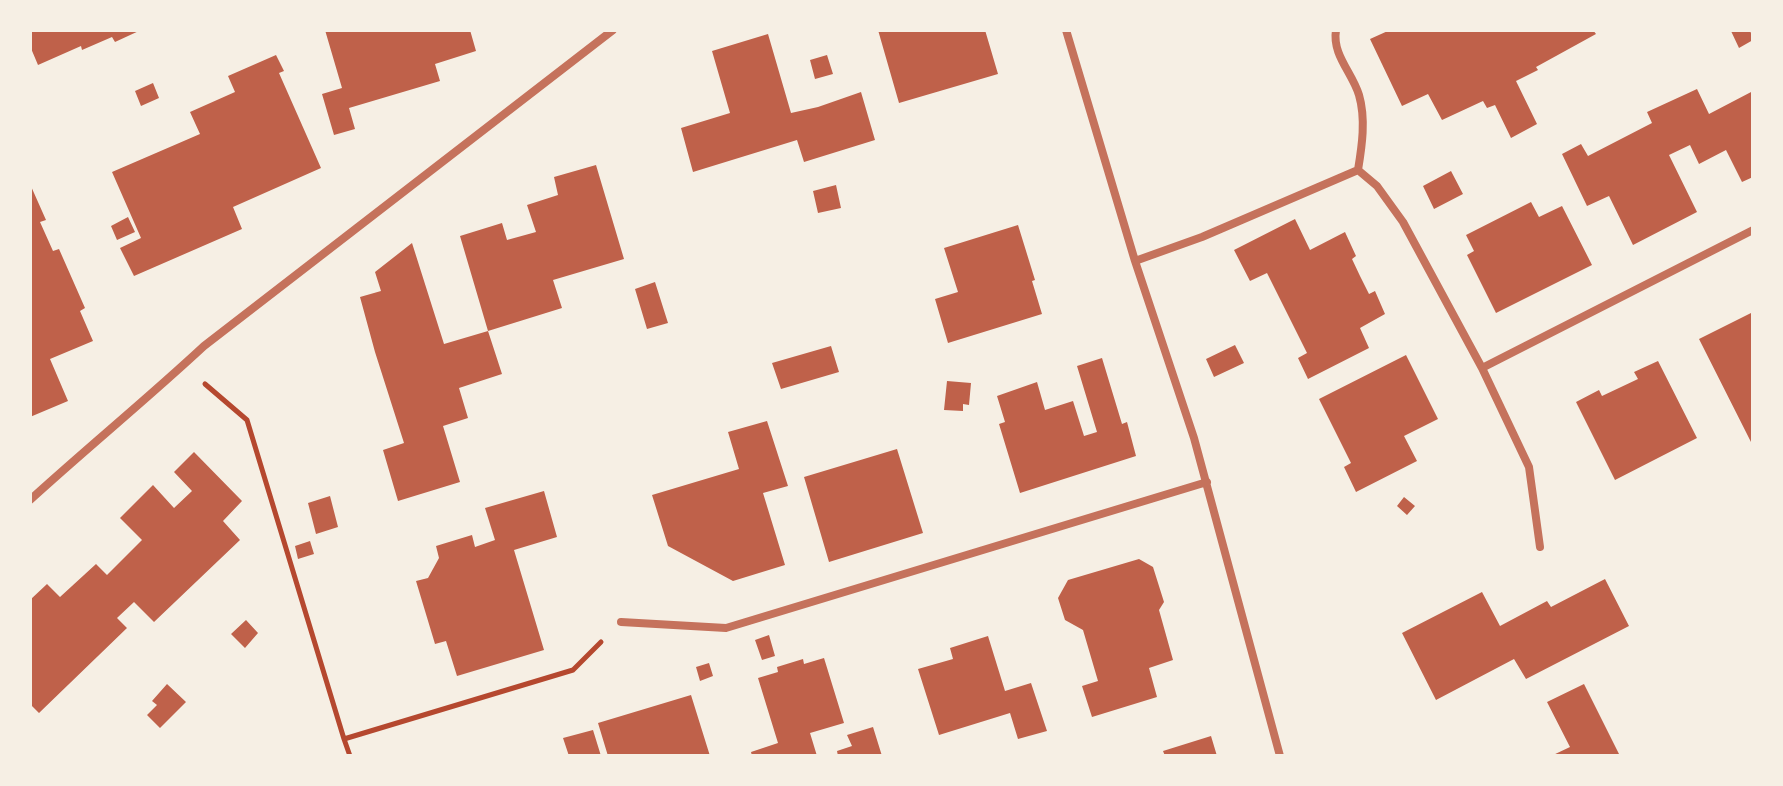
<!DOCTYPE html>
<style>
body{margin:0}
#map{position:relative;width:1783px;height:786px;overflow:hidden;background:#f6efe4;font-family:Karla,sans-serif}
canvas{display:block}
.frame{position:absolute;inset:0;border:32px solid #f6efe4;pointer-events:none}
</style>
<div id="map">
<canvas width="1783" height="786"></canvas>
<div class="frame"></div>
</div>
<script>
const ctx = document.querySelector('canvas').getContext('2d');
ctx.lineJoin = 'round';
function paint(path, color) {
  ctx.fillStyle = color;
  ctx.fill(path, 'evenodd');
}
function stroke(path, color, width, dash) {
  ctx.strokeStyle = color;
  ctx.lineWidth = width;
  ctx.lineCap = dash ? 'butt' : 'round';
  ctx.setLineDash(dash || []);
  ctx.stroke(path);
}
const building = new Path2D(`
 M30 30H141L115 42 112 37 82 50 81 46 38 65 30 46Z
 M325 30H470L476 51 435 64 440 81 349 108 355 129 334 135 322 94 342 88Z
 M878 30H985L998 74 899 103Z
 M1390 30H1593L1596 34 1536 67 1538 70 1516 81 1537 124 1511 138 1495 105 1487 108 1483 101 1442 120 1428 94 1402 106 1370 39Z
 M1733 30H1750L1753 40 1739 48 1731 31Z
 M768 34 791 113 818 107 861 92 875 140 804 162 797 140 693 172 681 128 730 113 712 51Z
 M276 55 284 71 279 73 321 168 233 207 242 229 134 276 120 248 141 238 112 172 200 134 190 112 235 92 228 76Z
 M827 55 833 74 815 79 810 60Z
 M153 83 159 98 141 106 135 91Z
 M1697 89 1709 114 1753 91V177L1742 182 1726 150 1699 164 1690 145 1669 155 1697 212 1633 245 1609 196 1587 206 1562 154 1581 144 1588 156 1652 123 1647 112Z
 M596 165 624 259 553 280 562 308 488 331 502 374 459 388 468 418 443 426 460 482 398 501 383 450 404 443 375 352 360 297 381 291 375 272 412 243 444 344 488 331 460 236 502 223 507 240 536 232 527 205 558 195 554 177Z
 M1451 171 1463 194 1434 209 1423 186Z
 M30 184 46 220 40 222 53 251 59 249 85 308 80 311 93 341 50 359 68 401 30 417Z
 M836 185 841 208 818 213 813 191Z
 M1531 202 1539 217 1562 206 1592 265 1496 313 1467 255 1474 251 1466 235Z
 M128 217 135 232 117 240 111 226Z
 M1295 219 1310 250 1345 232 1356 256 1352 259 1360 276 1369 294 1375 291 1385 314 1360 328 1369 348 1308 379 1298 358 1307 353 1267 273 1250 281 1234 250Z
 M1018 225 1035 280 1032 281 1042 314 948 343 935 299 958 292 944 248Z
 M655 282 668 323 647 329 635 289Z
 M1753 312V446L1699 339Z
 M1235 345 1244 363 1214 377 1206 359Z
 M831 346 839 372 781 389 772 363Z
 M1406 355 1438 419 1404 436 1417 461 1356 492 1344 467 1351 463 1319 399Z
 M1102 358 1122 424 1127 422 1136 456 1020 493 999 424 1005 422 997 396 1037 382 1045 410 1073 401 1084 436 1097 432 1077 366Z
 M1658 361 1697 438 1615 480 1576 402 1599 390 1602 396 1638 379 1634 372Z
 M947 381 971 383 969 405 963 404V411L944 410Z
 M767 421 788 486 763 493 785 565 733 581 668 546 652 495 739 469 728 432Z
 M897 449 923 533 829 562 804 477Z
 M194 452 242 501 223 521 240 540 154 622 134 602 117 618 127 628 39 713 30 704V600L47 584 60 597 96 564 107 575 142 540 120 518 153 485 174 508 192 491 174 472Z
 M544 491 557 537 514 550 544 650 457 676 446 641 435 644 416 581 428 578 439 558 436 546 472 535 475 547 495 540 485 508Z
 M330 496 338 527 316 534 308 503Z
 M1404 497 1415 506 1407 515 1397 506Z
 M310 541 314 554 298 559 295 546Z
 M1139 559 1153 567 1164 602 1159 610 1173 660 1149 668 1157 697 1092 717 1082 686 1098 681 1083 630 1065 620 1058 598 1068 580Z
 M1605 579 1629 626 1526 679 1514 659 1436 700 1402 633 1482 592 1500 626 1547 601 1551 607Z
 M246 620 258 633 245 648 231 634Z
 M769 635 775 656 762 660 755 640Z
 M988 636 1005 691 1031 683 1047 731 1018 739 1010 713 939 735 918 669 953 659 950 648Z
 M824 658 844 723 810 733 817 756H752L751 752 778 743 758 678 778 672 777 667 803 659 804 664Z
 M709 663 713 676 700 681 696 667Z
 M167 684 186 702 160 728 147 715 157 705 152 701Z
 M1584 684 1620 756H1551L1570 747 1547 702Z
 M691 695 710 756H608L598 723Z
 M873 727 882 756H838L837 751 852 746 847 735Z
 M593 730 601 756H569L563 738Z
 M1211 736 1217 756H1165L1163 751Z`);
const path = new Path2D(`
 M205 384 247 420 344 739
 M350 756 344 739 573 670 601 642`);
const minor = new Path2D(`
 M1066 30 1135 261 1194 438 1280 756
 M1336 30C1332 55 1352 72 1359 95 1366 119 1362 146 1358 170
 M1358 170 1377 186 1403 222 1482 368 1753 230
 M1135 261 1202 237 1358 170
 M1482 368 1529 467 1540 547
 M30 500C87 448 147 399 204 346L613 30
 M621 622 726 628 1207 482`);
paint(building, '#bf614a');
stroke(path, '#b5482f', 5);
stroke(minor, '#c5725c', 8);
</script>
